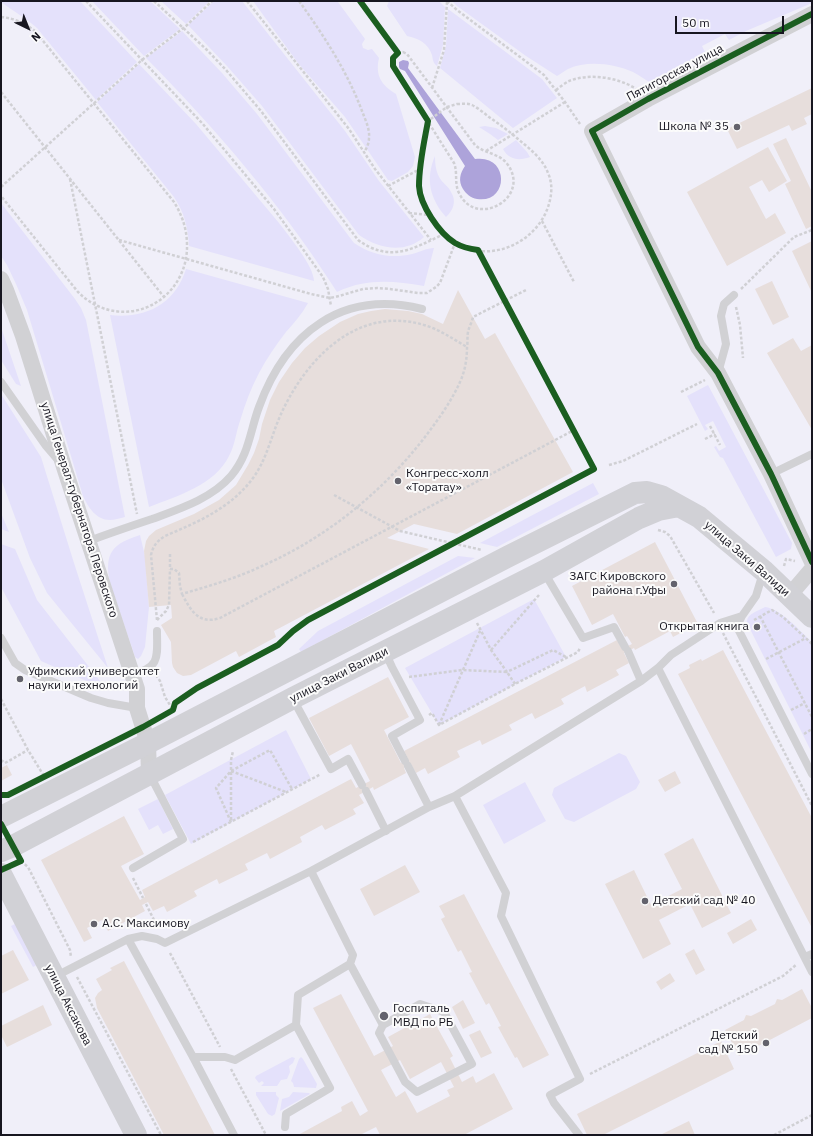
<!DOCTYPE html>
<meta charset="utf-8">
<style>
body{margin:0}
#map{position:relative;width:813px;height:1136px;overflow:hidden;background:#f0eff9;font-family:"IBM Plex Sans",sans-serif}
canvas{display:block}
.frame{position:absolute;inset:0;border:2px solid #171620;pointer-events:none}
.north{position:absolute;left:8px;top:8px;width:40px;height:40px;-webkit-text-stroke:3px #fbfbfb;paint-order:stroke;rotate:137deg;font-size:11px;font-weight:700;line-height:16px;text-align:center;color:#171620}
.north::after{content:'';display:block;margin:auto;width:14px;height:18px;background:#171620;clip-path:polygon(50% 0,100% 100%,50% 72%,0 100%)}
.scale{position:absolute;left:675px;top:16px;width:109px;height:18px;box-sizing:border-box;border:2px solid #171620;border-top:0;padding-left:5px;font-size:12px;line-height:14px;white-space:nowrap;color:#171620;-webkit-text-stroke:3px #fbfbfb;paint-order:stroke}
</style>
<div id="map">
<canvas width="813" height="1136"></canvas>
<div class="frame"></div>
<div class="north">N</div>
<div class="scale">50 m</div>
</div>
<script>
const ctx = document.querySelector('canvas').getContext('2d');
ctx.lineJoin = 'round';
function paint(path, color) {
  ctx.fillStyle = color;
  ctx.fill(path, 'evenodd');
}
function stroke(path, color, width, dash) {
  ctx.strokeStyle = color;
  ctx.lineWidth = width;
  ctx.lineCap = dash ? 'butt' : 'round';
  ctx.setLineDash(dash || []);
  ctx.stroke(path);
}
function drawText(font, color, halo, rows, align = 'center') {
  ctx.font = font + ' "IBM Plex Sans",sans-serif';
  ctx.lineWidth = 4;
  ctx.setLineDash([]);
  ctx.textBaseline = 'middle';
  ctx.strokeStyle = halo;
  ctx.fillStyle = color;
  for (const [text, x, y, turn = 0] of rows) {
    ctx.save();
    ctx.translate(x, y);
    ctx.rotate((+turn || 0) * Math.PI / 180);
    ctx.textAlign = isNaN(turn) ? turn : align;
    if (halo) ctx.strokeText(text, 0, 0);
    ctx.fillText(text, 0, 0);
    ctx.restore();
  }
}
const green = new Path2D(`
 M1 1H80L137 62 96 100 37 28C26 18 13 11 1 2Z
 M92 1H150L180 29 144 56Z
 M161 1H210L186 24Z
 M214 1H242L345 131 379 181 424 237C405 254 379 249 359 235L262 106 227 66 188 25Z
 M253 1H331L333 2H338L365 39 362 44 363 48 368 50 372 49 379 58C375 75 381 85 396 94L415 157 413 166 408 172 392 181 388 180 345 117 298 63Z
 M389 1H439L445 7 443 45 437 66C433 63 433 60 432 55 428 43 418 38 407 36L387 6Z
 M452 1H812V3L746 31 729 40 725 34 702 46 706 54 649 82C644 79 639 75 633 72 614 64 588 60 568 69 564 71 561 74 557 76L526 56 457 6Z
 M448 9 542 79 557 98 513 128 440 68 446 46Z
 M182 31 222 73 257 114 354 243C372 255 391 259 412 254 420 252 427 248 434 248L424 286C393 281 367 278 337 292 283 207 217 130 146 58Z
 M139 64 196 124 279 223C288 235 314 266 314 281L189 246C188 227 184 212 174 197L97 102Z
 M485 126 496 128 508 134 498 140 490 134 479 127Z
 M516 140 527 152 530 157C519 161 509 160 503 149Z
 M435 156C435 164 436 173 441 180 444 184 449 187 451 192 457 201 453 211 446 217 430 199 425 179 435 156Z
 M1 203 75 299 81 308 86 320 125 517C120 518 114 520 110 520 96 520 88 507 83 496L27 310 16 284 7 265 1 256Z
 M186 269 308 303C302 314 294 323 286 332 276 345 267 358 259 373 251 388 245 404 240 421 236 432 235 445 229 456 215 485 177 496 149 507L110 315C146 319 175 304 186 269Z
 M1 327 21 386 16 384 1 360Z
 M708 385 792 543 791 549 776 557 723 458 720 457 714 447 716 446 719 451 726 447 713 421 705 425 708 429 705 431 687 396Z
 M1 394 41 457 74 563 108 668 47 593 30 558 1 479Z
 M593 483 599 494 497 547 480 543Z
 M1 513 9 532 1 529Z
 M140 535 145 556 149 607 145 647 141 656 138 659 135 657 110 583C104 553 112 544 140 535Z
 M1 544 15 549 37 600 107 690 41 661 1 587Z
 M458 556 475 558 301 652 299 649 318 631Z
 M534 599 566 657 439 725 405 668Z
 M765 607C781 609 800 631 812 642V753L747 623C746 614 758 611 765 607Z
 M286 730 311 779 191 844 165 795Z
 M619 753 626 756 640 782 636 789 574 822 565 819 552 795 554 788Z
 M525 782 546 821 504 844 483 805Z
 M158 799 173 829 163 834 158 825 149 830 138 809Z
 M15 924 37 965 33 967 11 926Z
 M292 1057 295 1058 293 1063 289 1066 290 1072 287 1079 281 1080 277 1086H261L264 1083 262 1081 259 1083 255 1078 256 1076Z
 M301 1057 303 1059 317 1084 316 1088 294 1087 293 1083 291 1081 299 1059Z
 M256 1092H276V1095L279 1098 275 1114 272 1116 268 1114 256 1095Z
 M293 1092 309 1093 310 1094 280 1111 282 1099 289 1097Z`);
const water = new Path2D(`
 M403 60 408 61 409 63 408 68 475 159C510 154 509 204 477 199 471 198 466 194 463 189 458 181 460 173 465 166L405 71 400 69 399 67V62Z`);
const building = new Path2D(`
 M812 88V114L804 118 807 124 792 131 789 125 737 149 727 129Z
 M786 138 812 192V226L806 229 785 184 791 181 773 144Z
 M768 147 787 181 769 192 762 180 749 187 766 219 775 213 786 233 727 266 687 192Z
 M812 241V293L792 251Z
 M772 281 789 317 773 325 755 289Z
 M458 290 485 339 495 333 573 472 457 534 414 524 387 538 429 549 274 631 276 637 239 657 236 651 191 675 183 676 177 673 173 667 172 663 171 642 161 625 172 618 171 605 149 607 144 551 146 541 149 536 156 530 194 514 219 500 236 485 248 465 254 453 259 439 262 424 270 400 279 382 292 363 305 348 319 336 340 322 358 314 371 311 385 309 408 311 422 314 443 324Z
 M793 338 801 351 812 345V430L767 353Z
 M655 542 698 624 673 637 670 631 635 650 634 648 624 653 629 663 616 670 619 675 587 692 585 686 561 699 564 704 535 719 532 713 509 725 512 730 482 745 480 740 457 751 460 757 428 774 425 768 416 773 411 764 404 768 406 773 374 790 373 787 359 795 364 803 353 809 356 814 325 830 322 825 300 837 302 842 270 859 267 853 245 864 248 870 219 884 217 879 194 891 197 896 167 912 164 906 153 911 148 902 142 905 145 911 108 931 102 920 87 928 92 938 84 942 41 860 124 816 144 854 121 866 140 900 145 897 142 890 351 779 356 788 370 781 351 744 329 756 309 718 388 677 409 717 384 730 401 763 408 759 404 751 517 692 617 640 622 649 632 644 627 636 625 637 613 614 592 625 572 586Z
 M723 650 812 818V928L678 674 690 668 689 665 701 659 702 661Z
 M7 765 12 775 1 781V768Z
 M675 771 681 783 665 792 658 780Z
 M693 838 731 913 702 928 690 904 659 920 671 944 643 959 605 884 634 870 651 905 682 889 664 854Z
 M405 865 420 892 374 916 360 889Z
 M464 894 549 1055 523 1068 517 1057 515 1058 498 1027 501 1026 489 1003 486 1005 469 973 472 972 461 950 458 952 441 919 445 917 439 906Z
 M751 919 757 930 733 944 727 933Z
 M694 949 705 970 696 975 685 954Z
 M13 950 29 980 1 994V956Z
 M124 961 167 1043 215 1135H164L97 1008 95 998 98 993 102 990 96 979 112 970 110 968Z
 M670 973 675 981 661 990 656 982Z
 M802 989 812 1008V1018L739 1056 725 1030 744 1020 746 1015 751 1016 775 1004 777 999 782 1000Z
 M341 994 374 1056 393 1046 388 1037 430 1014 453 1056 450 1058 462 1082 473 1076 476 1083 494 1073 513 1109 464 1135H380L376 1127 360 1135H298L342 1111 341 1107 352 1101 360 1116 368 1111 313 1008ZM400 1060 410 1079 441 1062 454 1087 447 1090 450 1096 417 1113 405 1091 396 1097 381 1070Z
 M463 1000 475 1023 463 1029 452 1007Z
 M43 1005 52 1025 7 1047 1 1035V1026Z
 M480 1030 492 1053 481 1058 469 1035Z
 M721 1041 734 1069 603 1135H587L577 1114Z
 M689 1121 695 1135H660Z`);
const path = new Path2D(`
 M86 1 202 123 274 209 323 277 328 289 331 306
 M154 1 207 50 226 70 261 111 358 240C390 263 413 249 444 234
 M247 1 349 129 375 169 431 240
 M299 1C324 36 347 71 362 111 365 119 370 129 369 138 369 143 367 148 364 152
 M360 1 398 53
 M447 1 457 10 544 75 565 102 580 124
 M1 17C14 18 24 23 35 31L174 202C182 215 187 229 187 245 188 287 150 320 109 310 97 307 87 301 78 292L1 196
 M403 52 407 54 475 145C485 154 500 153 508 165 531 198 476 229 459 193 454 183 458 173 454 163L393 66C392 58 395 53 403 52Z
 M432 88 444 50 447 2
 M556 90C560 87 565 83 569 81 589 73 618 77 636 89
 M1 92 164 297
 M457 104C462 104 467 103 472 105 478 108 484 113 489 117 499 124 509 131 518 139 530 149 543 159 548 173 552 182 552 191 550 200 541 241 492 265 455 243 446 238 439 229 434 221 427 211 421 200 419 188 417 166 424 143 428 121L447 107Z
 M486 151 565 102
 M70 179 137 514
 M388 186 420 169
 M1 187 142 60 186 26 212 1
 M409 213 430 215
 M542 221 574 282
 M119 240 311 294 330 298 339 296 363 289 377 288 390 289 418 293H427L436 287 440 283 455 243
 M478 251 594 469
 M741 289 794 237 812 230
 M736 307 740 325 743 358
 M681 392 705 380
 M710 426 720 445
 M705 439 715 434
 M609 465 623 461 697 424
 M334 495 400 531 482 550
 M658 530 665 532 670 536 714 613
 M170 554V569H174L179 573 180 586 182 594C209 586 237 578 262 566 328 537 385 490 428 433 440 417 452 400 460 382 465 371 467 359 467 347 468 342 467 337 468 332 469 327 472 322 473 317L526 290
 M784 566 786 559 795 561
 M182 594C191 611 199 625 220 618L574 430
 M760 616 812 717
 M157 620 151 555C153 546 157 541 165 536 198 522 231 508 253 478 267 459 271 436 281 414 306 359 357 305 424 325 439 329 453 339 467 347
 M157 620 166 611 169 605 170 569
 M754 620 772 610 783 617 812 644
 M477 623 491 650 507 672 553 650 566 657
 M723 633 812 806
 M491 650 539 595
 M766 659 806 638
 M156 675 160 681 165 697 173 710
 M409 677 462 670 507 672 515 684
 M1 699 28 750 44 776
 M791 710 805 703
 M429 715 432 713 439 725 515 684 578 652 580 648
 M439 725 480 631
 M804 734 812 729
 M1 760 5 763 28 750
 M231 771 286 792
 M231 820V760L233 751
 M231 822 216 788 231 771 270 750 292 789
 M193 842 321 774
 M21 861 28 867 70 950 71 957
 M133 878 143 898
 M146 904 158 928
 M170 953 220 1047
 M77 977 161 1135
 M231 1069 266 1135
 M590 1074 783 976 797 964
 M774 1135 812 1115`);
const lane = new Path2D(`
 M718 373 726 344 721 316 724 304 734 295
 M1 382 46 446 58 460
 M771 474 812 454
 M89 541C110 533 131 526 152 519 179 509 211 499 231 476 249 455 250 431 259 407 286 333 342 289 422 309
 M544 572 583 638 614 627 625 647
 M742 616 739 622 738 629 812 774
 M1 638 15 663 25 670 91 698 108 703 137 708
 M628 651 641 681
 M385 652 392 667 420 720 392 736 405 761
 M658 668 812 972
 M133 674C161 667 157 656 157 631
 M293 699 331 769 348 759 362 785
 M408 766 429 807
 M366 791 386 831
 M455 796 506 893 501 916 580 1079 550 1095 554 1103 579 1135
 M133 868 183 839 150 775
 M311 871 353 955 350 964 383 1025 420 1004 444 1012 472 1064 417 1092 405 1082 379 1033 383 1025
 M128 939 193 1057 234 1135
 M805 957 812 954
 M54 977 128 939 142 936 157 939 165 943 311 871 429 807 455 796 641 681 658 668 671 655 720 623 742 616 756 596 763 573
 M193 1057H225L235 1060 296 1025
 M285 1127 286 1114 330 1088 296 1025 298 995 350 964`);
const street = new Path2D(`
 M812 14 648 99 592 131 698 347 718 373 771 474 812 562
 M1 279 6 290 23 336 65 470 137 689V708L148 743 149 774
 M789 596 812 569`);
const secondary = new Path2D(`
 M1 817 148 743 509 556 635 493 647 492 661 496 699 517 764 571 812 617
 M1 851 13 846 293 698 544 571 639 518 658 510 679 506
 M1 874 136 1135`);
const cycleway = new Path2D(`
 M812 14 648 99 592 131 698 347 718 373 771 474 812 562
 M1 795H8L143 727 173 710 175 703 197 688 278 645 293 631 308 620 594 469 478 250C470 249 462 247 455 243 439 233 420 205 419 186 419 164 424 143 428 121L393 66V58L398 53 360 1
 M1 824 21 861 1 870`);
const markers = [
 [737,127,4,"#63626c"],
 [398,481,4,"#63626c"],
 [674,584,4,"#63626c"],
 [757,627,4,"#63626c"],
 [20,679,4,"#63626c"],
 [645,901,4,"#63626c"],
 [94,924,4,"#63626c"],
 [384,1016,5,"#63626c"],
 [766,1043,4,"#63626c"]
];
const streetNames = [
 ["Пятигорская улица",675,73,-28],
 ["улица Генерал-губернатора Перовского",79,510,72],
 ["улица Заки Валиди",747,559,41],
 ["улица Заки Валиди",339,675,-27],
 ["улица Аксакова",68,1005,63]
];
const poiNames = [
 ["Школа № 35",729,127,"right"],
 ["Конгресс-холл",406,474],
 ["«Торатау»",406,488],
 ["ЗАГС Кировского",666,577,"right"],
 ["района г.Уфы",666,591,"right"],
 ["Открытая книга",749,627,"right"],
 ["Уфимский университет",28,672],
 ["науки и технологий",28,686],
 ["Детский сад № 40",653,901],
 ["А.С. Максимову",102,924],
 ["Госпиталь",393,1009],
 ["МВД по РБ",393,1023],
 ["Детский",758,1036,"right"],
 ["сад № 150",758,1050,"right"]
];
paint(green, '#e4e1fb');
paint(water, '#ada3da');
paint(building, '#e7dedc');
stroke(path, '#d0d0d4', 2.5, [3, 2]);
stroke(lane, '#d1d1d4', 8);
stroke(street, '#d1d1d4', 16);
stroke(secondary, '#d1d1d6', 22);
stroke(cycleway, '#1b5e20', 6);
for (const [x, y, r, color] of markers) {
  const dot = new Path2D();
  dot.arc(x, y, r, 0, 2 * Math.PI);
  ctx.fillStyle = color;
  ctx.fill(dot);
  stroke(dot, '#fbfbfb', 1.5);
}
drawText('12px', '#171620', '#fbfbfb', streetNames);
drawText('12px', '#171620', '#fbfbfb', poiNames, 'left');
</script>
